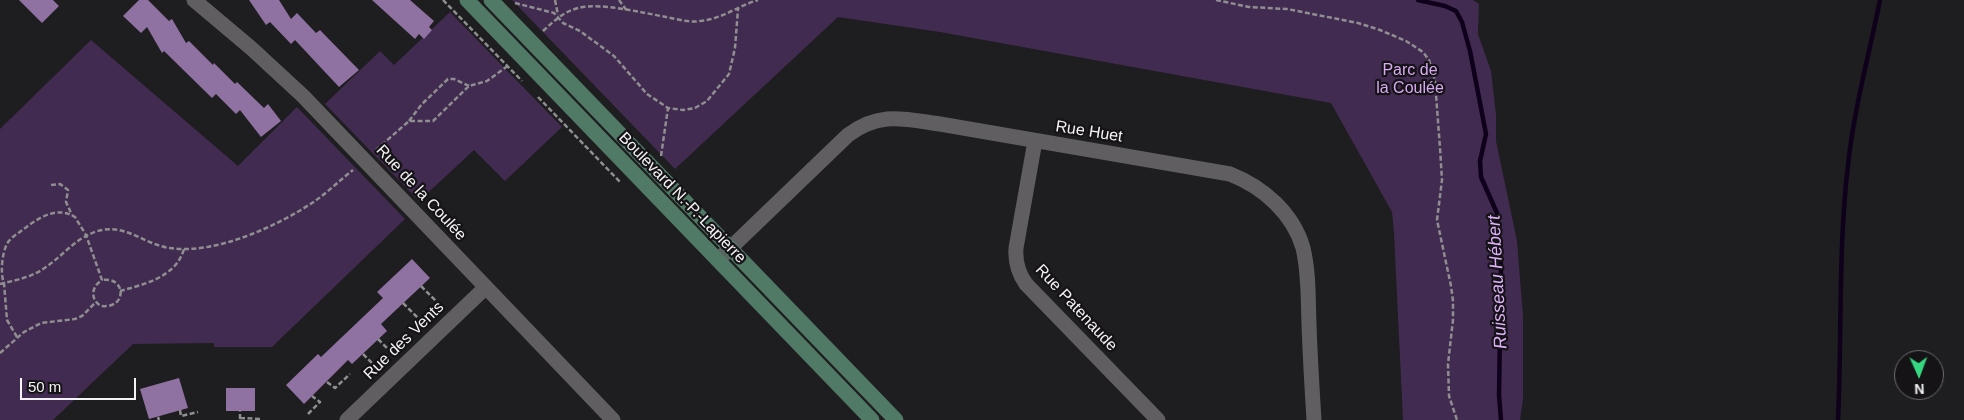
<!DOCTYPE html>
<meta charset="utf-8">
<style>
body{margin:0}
#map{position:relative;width:1964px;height:420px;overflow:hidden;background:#1e1d1f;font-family:Arial,sans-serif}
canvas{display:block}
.north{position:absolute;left:1894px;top:350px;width:50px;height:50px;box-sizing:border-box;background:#151316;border:1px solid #6e6d6f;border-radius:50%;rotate:178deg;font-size:14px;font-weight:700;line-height:20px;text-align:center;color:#f4f3f5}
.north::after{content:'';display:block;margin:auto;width:18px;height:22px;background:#35d881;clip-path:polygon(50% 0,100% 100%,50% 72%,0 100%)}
.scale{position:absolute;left:20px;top:378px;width:116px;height:22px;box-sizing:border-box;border:2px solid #f4f3f5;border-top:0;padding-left:6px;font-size:15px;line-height:18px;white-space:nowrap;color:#f4f3f5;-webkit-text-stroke:4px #151316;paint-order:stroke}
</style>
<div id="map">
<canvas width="1964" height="420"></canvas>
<div class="north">N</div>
<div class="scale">50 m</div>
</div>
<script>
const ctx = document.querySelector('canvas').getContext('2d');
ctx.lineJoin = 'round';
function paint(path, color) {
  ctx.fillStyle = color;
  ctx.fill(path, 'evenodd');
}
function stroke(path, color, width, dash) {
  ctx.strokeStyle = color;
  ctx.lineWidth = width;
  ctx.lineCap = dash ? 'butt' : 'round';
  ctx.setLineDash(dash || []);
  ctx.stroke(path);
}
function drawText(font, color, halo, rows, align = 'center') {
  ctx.font = font + ' Arial,sans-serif';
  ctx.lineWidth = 4.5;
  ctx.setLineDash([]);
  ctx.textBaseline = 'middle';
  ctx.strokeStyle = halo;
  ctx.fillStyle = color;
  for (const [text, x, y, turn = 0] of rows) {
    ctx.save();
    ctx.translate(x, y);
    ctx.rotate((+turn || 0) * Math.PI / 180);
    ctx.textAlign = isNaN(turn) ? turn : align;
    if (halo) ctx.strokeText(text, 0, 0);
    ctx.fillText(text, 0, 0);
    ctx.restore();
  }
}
const green = new Path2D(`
 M512 0H1473L1479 4 1478 34 1491 71 1496 115V141L1517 241 1523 316V399L1520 420H1403L1394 233 1392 212 1331 103 940 32 838 17 675 169Z
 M450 12 562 127 505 181 474 150 419 201 325 104 380 51 394 65Z
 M91 40 238 166 297 107 405 219 272 347H214V343L133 344 53 420H0V129Z`);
const stream = new Path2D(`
 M1418 0 1445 6 1456 11 1462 22 1470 51 1486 134 1480 161 1481 177 1497 213 1501 266 1499 395 1501 420
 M1838 420C1842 335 1838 249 1848 165 1854 109 1869 55 1880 0`);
const building = new Path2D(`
 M19 0H53L59 6 42 23Z
 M139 0H148L169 21 172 19 186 43 189 41 213 65 214 63 235 84 237 82 264 108 268 104 281 121 261 137 240 110 236 114 216 94 212 98 164 51 162 53 147 27 141 33 123 16Z
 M249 0H279L291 19 297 13 316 33 320 30 359 70 339 87 295 40 291 44 270 22 266 25Z
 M372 0H410L434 21 429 27 432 30 424 39 419 34 415 39Z
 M412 259 430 278 381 324 387 331 352 364 348 360 304 404 286 385 318 354 321 357 383 298 377 292Z
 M179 378 188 408 149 419 140 389Z
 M226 388H255V411H226Z`);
const path = new Path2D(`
 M443 0 522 81
 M555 0 558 15
 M619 0 627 11
 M1216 0 1249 7 1287 9 1358 23 1380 30 1406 41 1423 52 1429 60 1435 81 1440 148 1442 180 1437 220 1451 286 1453 301V320L1448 364 1449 396 1457 420
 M515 3 554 13 563 23 580 31 614 56 647 94 668 108 683 110 695 108 707 101 729 74 735 48 738 9
 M543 31C554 21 563 12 578 8 599 2 644 13 666 17 677 19 689 23 700 21 722 19 738 6 758 0
 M538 97 621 183
 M409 121 422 104 448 79H454L469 86
 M376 150 409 121H433L469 86 487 81 509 65
 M661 156 668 108
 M51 185 60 184 68 190 66 202 72 215
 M0 284C16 280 33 277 46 267 65 254 78 235 102 230 127 225 146 245 170 248 215 255 278 226 315 201 328 192 340 180 353 170
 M421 286 443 308
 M120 291C145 284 176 277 184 249
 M403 303 425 325
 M17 337 7 320 4 283C0 274 2 253 7 244 10 238 16 235 21 231 37 219 56 205 75 217L86 235 102 280C91 287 90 299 101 306 128 309 126 276 102 280
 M378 339 393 354
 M0 353 24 332 41 323 75 319 82 316 96 302
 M363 354 378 369
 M327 382 335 388 350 374
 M180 410 181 416 198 412
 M308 414 320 402 312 396
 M158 417 159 420
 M240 418 262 419
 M240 419V410`);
const street = new Path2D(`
 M194 0 251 48 303 96 613 420
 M1035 141 1016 248C1015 262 1018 273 1026 284L1158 420
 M718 260 848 135C880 111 904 119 940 124L1230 174C1263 187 1293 213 1303 248 1309 273 1308 299 1309 324 1310 356 1312 388 1314 420
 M347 420 486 287`);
const secondary = new Path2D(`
 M467 0 872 420
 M491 0 896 420`);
const parkNames = [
 ["Parc de",1410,71],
 ["la Coulée",1410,89]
];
const streetNames = [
 ["Rue Huet",1089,132,9],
 ["Rue de la Coulée",421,193,47],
 ["Boulevard N.-P.-Lapierre",682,198,46],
 ["Rue Patenaude",1076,308,47],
 ["Rue des Vents",404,341,-44]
];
const waterNames = [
 ["Ruisseau Hébert",1498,282,-93]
];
paint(green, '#422b50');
stroke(stream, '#0f001b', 4.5);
paint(building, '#8f71a2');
stroke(path, '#8f8e90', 2.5, [5, 2.5]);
stroke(street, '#605e61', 15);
stroke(secondary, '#507a65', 15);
drawText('16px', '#d7aaf3', '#151316', parkNames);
drawText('16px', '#f4f3f5', '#151316', streetNames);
drawText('italic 18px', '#ddb0fa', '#151316', waterNames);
</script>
